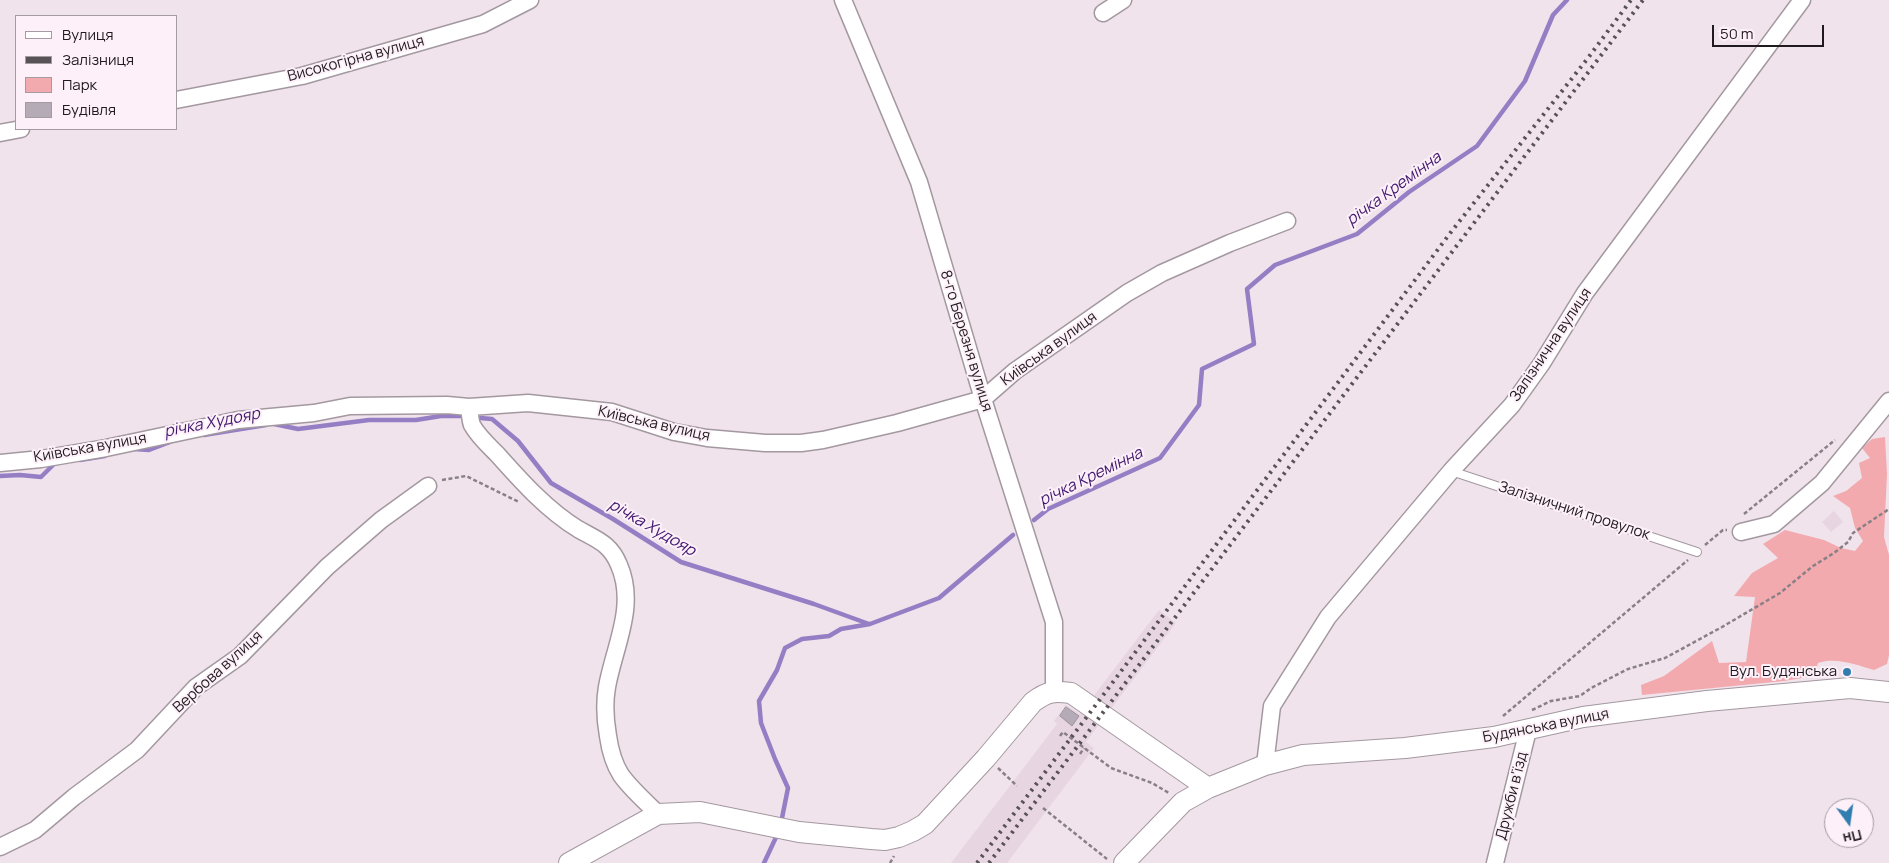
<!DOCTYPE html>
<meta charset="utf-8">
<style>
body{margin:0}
#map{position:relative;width:1889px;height:863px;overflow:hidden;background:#f0e3ec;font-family:Manrope,sans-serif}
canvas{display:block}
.legend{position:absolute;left:15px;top:15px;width:162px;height:115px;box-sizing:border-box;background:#fdf0f9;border:1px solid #a49aa1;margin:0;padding:6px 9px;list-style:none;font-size:15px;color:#1f1a1d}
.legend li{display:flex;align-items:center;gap:10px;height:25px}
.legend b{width:25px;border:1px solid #a49aa1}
.north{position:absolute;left:1824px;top:798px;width:50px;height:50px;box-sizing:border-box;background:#fdf0f9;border:1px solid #a49aa1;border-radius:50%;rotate:166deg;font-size:14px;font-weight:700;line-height:20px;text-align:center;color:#1f1a1d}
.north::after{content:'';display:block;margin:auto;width:18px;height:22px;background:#317db0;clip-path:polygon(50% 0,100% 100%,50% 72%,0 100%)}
.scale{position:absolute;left:1712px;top:25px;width:112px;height:22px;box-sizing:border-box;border:2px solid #1f1a1d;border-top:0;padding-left:6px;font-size:15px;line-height:18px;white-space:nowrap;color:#1f1a1d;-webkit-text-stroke:4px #fdf0f9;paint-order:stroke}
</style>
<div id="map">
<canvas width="1889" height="863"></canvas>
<ul class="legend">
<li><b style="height:6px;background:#fff"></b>Вулиця</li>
<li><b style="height:6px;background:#585156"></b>Залізниця</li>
<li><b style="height:14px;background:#f2aaae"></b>Парк</li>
<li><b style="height:14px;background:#b4abb6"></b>Будівля</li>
</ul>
<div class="north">Пн</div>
<div class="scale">50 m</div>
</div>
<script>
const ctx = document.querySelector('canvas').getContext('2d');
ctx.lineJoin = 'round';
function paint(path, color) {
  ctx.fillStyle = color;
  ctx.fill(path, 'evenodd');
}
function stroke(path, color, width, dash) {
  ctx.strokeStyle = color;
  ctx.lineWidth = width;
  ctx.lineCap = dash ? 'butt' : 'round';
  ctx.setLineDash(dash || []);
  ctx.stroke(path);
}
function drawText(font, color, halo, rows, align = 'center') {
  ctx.font = font + ' Manrope,sans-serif';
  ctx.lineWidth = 4;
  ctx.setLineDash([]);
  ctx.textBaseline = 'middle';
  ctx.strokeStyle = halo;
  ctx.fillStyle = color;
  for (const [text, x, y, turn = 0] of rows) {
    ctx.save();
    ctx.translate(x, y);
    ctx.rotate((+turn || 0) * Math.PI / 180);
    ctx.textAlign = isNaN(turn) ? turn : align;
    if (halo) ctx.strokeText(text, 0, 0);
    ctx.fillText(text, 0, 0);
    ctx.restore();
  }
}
const built = new Path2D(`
 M1834 511 1843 522 1831 532 1822 522Z
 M1159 610 1176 623 1086 742 1094 748 1007 863H951L1057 724 1054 721 1066 705 1080 714Z`);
const green = new Path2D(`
 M1885 437 1887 474 1884 537 1889 555V655L1887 664 1874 670C1856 665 1837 657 1818 663L1814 676 1784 681 1642 695 1641 685 1664 676 1712 641 1719 663 1746 662 1755 597 1734 596 1752 573 1778 558 1763 544 1785 530 1824 540 1841 548 1855 551 1863 541 1855 528 1850 508 1833 496 1846 491 1862 478 1859 463 1870 458 1862 448 1872 439Z`);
const stream = new Path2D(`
 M480 418 492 419 518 441 551 483 613 519 681 562 814 604 869 624
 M274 424 298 429 369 420H416L441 416H464
 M204 435 266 425
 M134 449 149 450 170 442
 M80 460 105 456
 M0 476 20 475 41 477 55 463H58
 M1034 520 1048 509 1160 458 1199 405 1202 369 1254 344 1247 289 1275 265 1357 234 1409 192 1477 146 1525 81 1553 15 1567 0
 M781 823 788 788 775 759 761 723 759 701 777 670 785 648 802 639 829 636 841 629 870 624 939 598 1013 535
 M764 863 778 833`);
const building = new Path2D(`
 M1066 707 1079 716 1072 726 1060 716Z`);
const path = new Path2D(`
 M442 480 466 476 519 502
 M1744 514 1835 440
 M1705 545 1723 530H1727
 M1532 710 1551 701 1580 696 1591 688 1628 669 1665 658 1722 627 1780 593 1813 566 1834 553 1848 542 1853 533 1889 509
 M1503 716 1688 560
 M1060 736 1063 732 1111 768 1152 783 1169 793
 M1080 754 1084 748
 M998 768 1017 786
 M1043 808 1107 859
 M890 863 894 856`);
const service = new Path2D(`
 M1451 471 1697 552`);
const minor = new Path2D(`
 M843 0 919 182 983 399 1054 622V691
 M1103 13 1123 0
 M176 100 302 76 483 24 530 0
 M0 133 21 129
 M469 407C470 413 470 420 472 425 478 436 488 445 497 454 521 481 547 510 578 529 597 540 610 543 619 565 637 606 614 647 607 687 604 704 605 719 608 736 610 750 614 764 621 775 631 789 646 802 658 814
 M0 463 41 459 106 448 238 420 314 413 350 406 447 405 469 407 528 403 612 412 674 432 707 438 765 443H801L823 440 897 423 983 399 1015 371 1127 293 1162 273 1230 243 1287 221
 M1741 532 1774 524 1822 483 1889 401
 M1265 765 1272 706 1328 617 1451 471 1512 405 1542 363 1585 293 1802 0
 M0 847 35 830 74 797 137 750 196 687 240 656 327 567 381 520 428 486
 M1495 863 1528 730`);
const tertiary = new Path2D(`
 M569 863 658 814 700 812 799 832 871 839 885 840 899 837 913 831 925 824 986 758 1033 702C1048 691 1053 691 1071 693L1208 788
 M1124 863 1183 802 1208 788 1265 765 1303 755 1405 748 1494 737 1583 717 1707 701 1850 688 1889 692`);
const rail = new Path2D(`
 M977 863 1451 232 1588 58 1631 0
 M989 863 1643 0`);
const markers = [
 [1847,672,5,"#317db0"]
];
const streetNames = [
 ["Високогірна вулиця",356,59,-15],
 ["8-го Березня вулиця",966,341,73],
 ["Залізнична вулиця",1551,345,-56],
 ["Київська вулиця",1049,349,-36],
 ["Київська вулиця",654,424,13],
 ["Київська вулиця",90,448,-10],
 ["Залізничний провулок",1574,511,18],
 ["Вербова вулиця",218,672,-42],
 ["Будянська вулиця",1546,726,-11],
 ["Дружби в’їзд",1512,796,-76]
];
const poiNames = [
 ["Вул. Будянська",1837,672]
];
const waterNames = [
 ["річка Кремінна",1394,189,-36],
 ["річка Худояр",212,423,-11],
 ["річка Кремінна",1091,477,-26],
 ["річка Худояр",652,528,30]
];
paint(built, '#e8d5e2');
paint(green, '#f2aaae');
stroke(stream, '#967ec5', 4.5);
paint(building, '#b4abb6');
stroke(building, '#9c949e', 1);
stroke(service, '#a498a0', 10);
stroke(minor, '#a498a0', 19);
stroke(tertiary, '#a498a0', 22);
stroke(path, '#898086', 2.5, [4, 2.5]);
stroke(service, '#fff', 8);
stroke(minor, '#fff', 16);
stroke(tertiary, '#fff', 20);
stroke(rail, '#585156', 4, [2.5, 5]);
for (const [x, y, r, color] of markers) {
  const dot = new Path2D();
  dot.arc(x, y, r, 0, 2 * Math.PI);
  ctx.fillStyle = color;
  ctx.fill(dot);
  stroke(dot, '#fdf0f9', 2);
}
drawText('15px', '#1f1a1d', '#fdf0f9', streetNames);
drawText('15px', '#1f1a1d', '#fdf0f9', poiNames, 'right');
drawText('italic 16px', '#3f176d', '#fdf0f9', waterNames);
</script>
